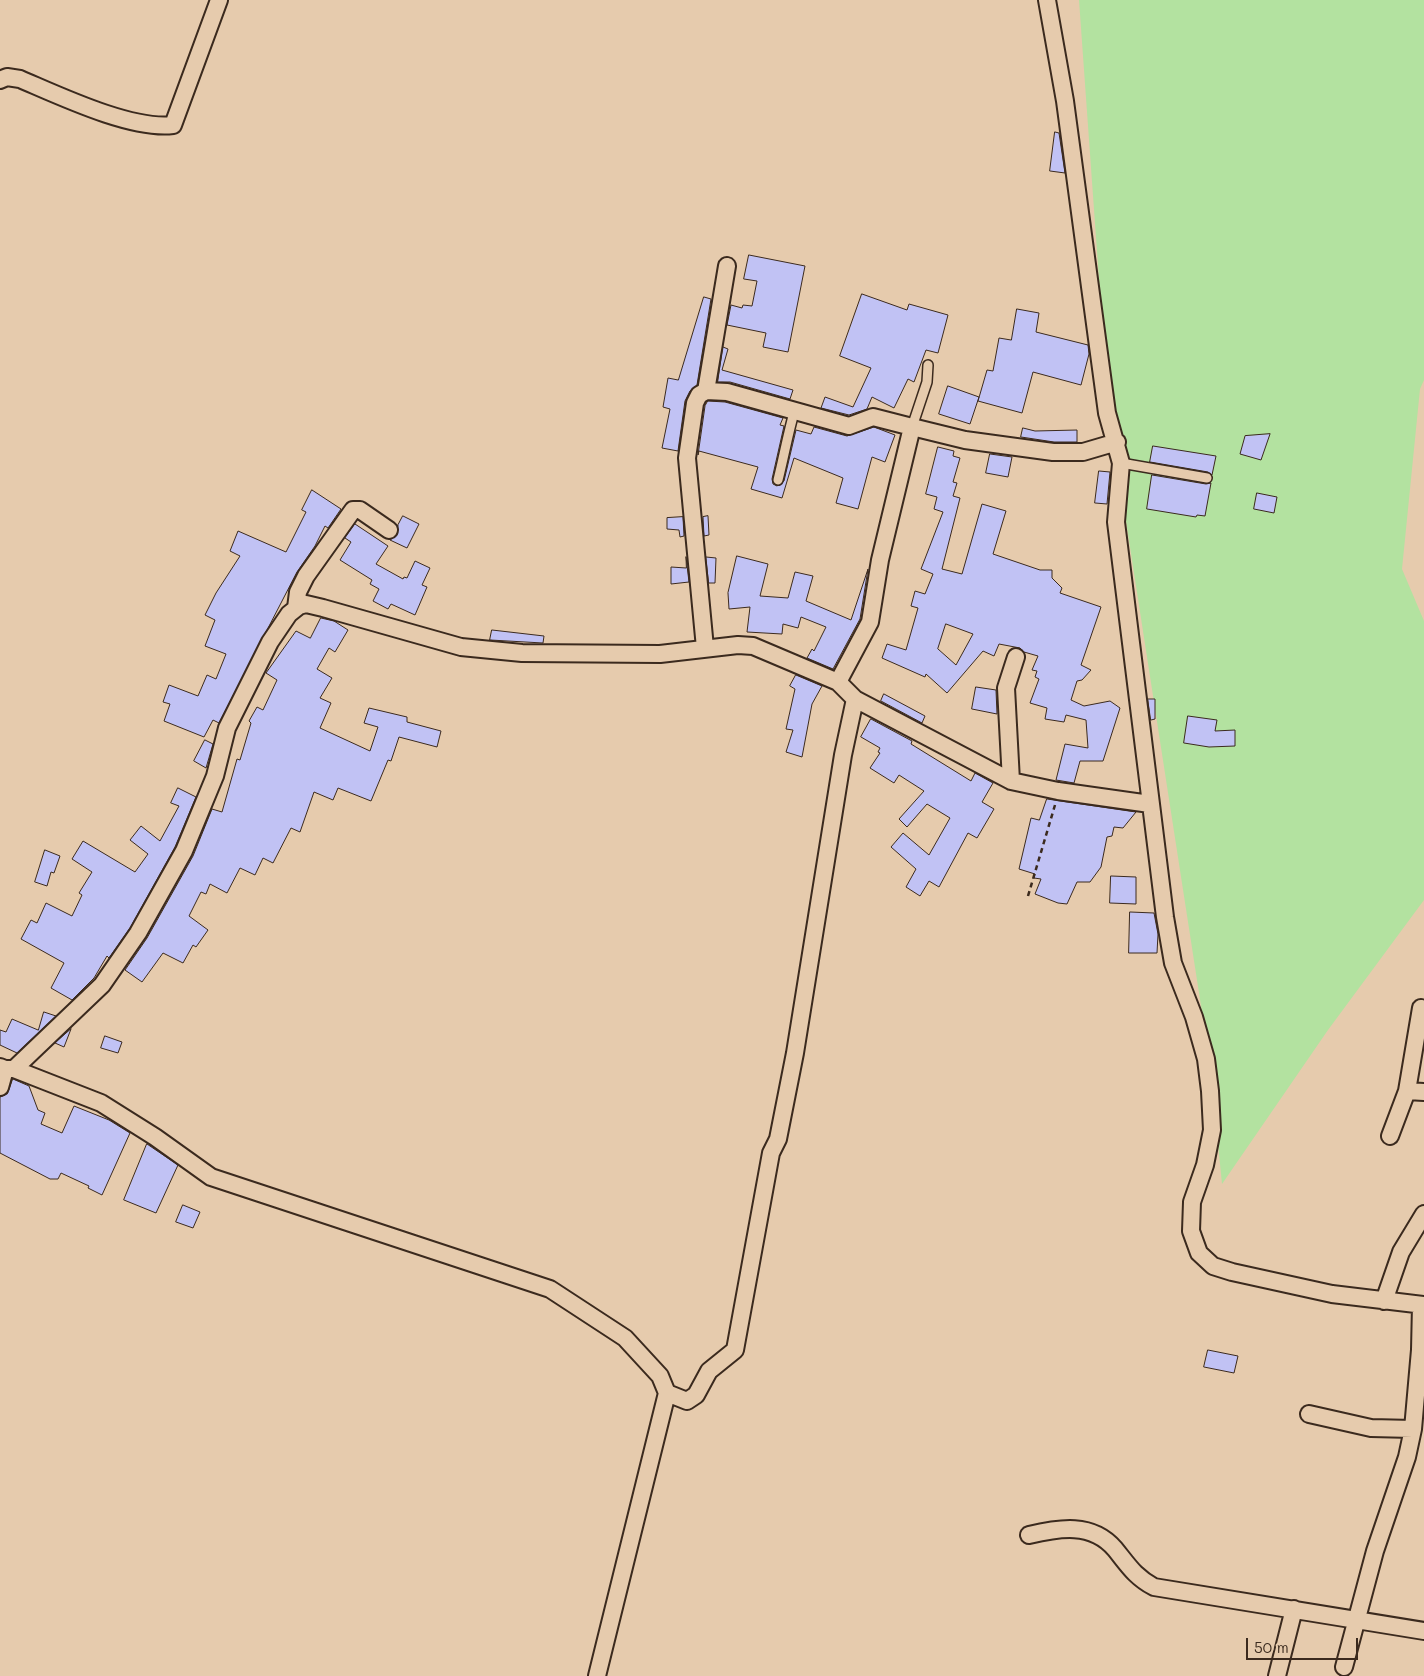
<!DOCTYPE html>
<style>
body{margin:0}
#map{position:relative;width:1424px;height:1676px;overflow:hidden;background:#e6cbad;font-family:Mali,sans-serif}
canvas{display:block}
.scale{position:absolute;left:1246px;top:1638px;width:112px;height:22px;box-sizing:border-box;border:2px solid #3b2a1e;border-top:0;padding-left:6px;font-size:15px;line-height:18px;white-space:nowrap;color:#3b2a1e;-webkit-text-stroke:4px #e6cbad;paint-order:stroke}
</style>
<div id="map">
<canvas width="1424" height="1676"></canvas>
<div class="scale">50 m</div>
</div>
<script>
const ctx = document.querySelector('canvas').getContext('2d');
ctx.lineJoin = 'round';
function paint(path, color) {
  ctx.fillStyle = color;
  ctx.fill(path, 'evenodd');
}
function stroke(path, color, width, dash) {
  ctx.strokeStyle = color;
  ctx.lineWidth = width;
  ctx.lineCap = dash ? 'butt' : 'round';
  ctx.setLineDash(dash || []);
  ctx.stroke(path);
}
const green = new Path2D(`
 M1079 0H1424V380L1420 389 1402 569 1424 621V900L1328 1030 1222 1184 1210 1064 1108 405Z`);
const building = new Path2D(`
 M1055 132 1059 133 1065 173 1050 171Z
 M749 255 805 266 788 352 763 347 766 333 727 325 731 305 742 308 743 305 752 306 757 281 744 279Z
 M862 294 907 310 909 304 948 315 938 353 926 350 914 382 908 379 894 408 872 397 867 409 849 415 821 408 825 397 853 407 871 368 840 356Z
 M704 297 711 299 697 385 690 391 685 401 678 451 662 448 670 409 663 407 668 378 678 380Z
 M1017 309 1039 313 1036 332 1088 345 1089 354 1081 385 1033 372 1022 413 978 401 987 370 993 371 999 338 1011 340Z
 M723 347 728 349 722 370 793 390 790 399 730 382H718Z
 M948 386 979 397 970 424 939 414Z
 M708 401 725 402 783 418 780 425 784 426 772 479 773 484 777 486 784 481 796 430 811 434 814 427 847 436 874 427 895 435 885 462 872 457 858 509 836 503 843 478 794 458 782 498 751 489 758 467 699 451 698 455 705 406Z
 M1023 428 1035 431 1077 430V442H1054L1021 437Z
 M1270 434 1261 460 1240 454 1245 436Z
 M1153 446 1216 456 1212 475 1208 472 1150 462Z
 M938 447 954 451 953 456 960 458 953 482 957 483 953 496 960 498 942 569 962 574 982 504 1006 511 993 554 1040 570H1052V578L1062 588 1060 593 1101 607 1081 665 1091 670 1082 680 1077 681 1071 700 1084 706 1110 701 1120 708 1103 761H1080L1074 783 1056 780 1065 744 1088 748 1086 720 1066 715 1064 722 1045 719 1047 708 1030 703 1039 679 1035 677 1037 671 1032 670 1038 656 1024 652 1020 648 999 644 994 656 983 651 947 693 926 674 925 677 882 658 887 644 906 650 918 608 911 606 915 591 925 594 933 574 921 569 943 512 934 509 937 497 926 494ZM946 624 973 634 956 665 938 649Z
 M990 454 1012 457 1008 477 986 473Z
 M1099 471 1110 472 1107 504 1095 503Z
 M1152 475 1206 484 1211 483 1205 516 1197 515 1196 517 1147 509Z
 M312 490 341 509 328 528 325 526 315 546 297 572 219 723 213 720 204 737 164 721 170 704 163 702 169 685 198 696 207 675 216 679 226 654 205 646 215 620 205 615 216 593 240 556 230 551 238 531 286 552 306 512 302 510Z
 M1257 493 1277 497 1274 513 1254 509Z
 M403 516 419 524 407 548 390 540 397 535 398 525Z
 M708 516 709 535 704 536 703 517Z
 M683 517 684 536 680 537 679 530 667 529V518Z
 M355 524 388 546 376 564 403 579 404 577 407 578 415 561 430 568 422 585 427 587 415 615 391 604 388 609 373 601 379 589 370 584 372 580 340 560 351 542 345 538Z
 M737 556 768 564 760 596 788 598 795 572 813 576 806 601 851 620 868 569 860 619 833 669 807 658 812 649 814 651 826 627 801 617 798 628 783 624 782 634 747 632 750 607 729 609 728 593Z
 M686 557 689 582 671 584V567L686 568Z
 M706 557 716 558 715 583H709Z
 M321 618 334 621 348 630 335 652 329 648 317 669 332 678 320 698 331 703 320 728 370 751 378 727 364 723 369 708 407 717V722L441 731 437 747 399 737 391 761 388 760 371 801 338 788 333 800 314 792 300 832 291 828 273 863 263 858 255 875 240 868 227 893 210 884 206 894 201 892 189 916 208 930 196 947 193 945 183 963 163 953 142 982 125 970 147 938 193 856 212 809 222 812 237 759 240 760 251 723 249 721 257 707 263 710 277 680 266 673 296 631 310 638Z
 M492 630 544 636 543 643 490 640Z
 M796 675 822 686 812 704 802 757 786 752 793 730 786 729 795 689 790 686Z
 M976 687 996 690 997 714 972 709Z
 M884 694 925 716 922 723 881 701Z
 M1148 699H1155V719L1151 720Z
 M1188 716 1217 720 1215 731 1235 730V746L1209 747 1184 743Z
 M871 719 912 741 911 744 971 781 975 773 993 783 982 802 994 809 977 838 968 833 939 887 929 881 920 896 906 887 916 869 891 847 903 833 929 855 950 818 927 804 907 827 899 819 924 791 899 775 894 783 870 768 880 753 878 752 880 748 861 737Z
 M205 740 213 744 206 768 194 761Z
 M178 788 196 797 175 847 130 928 109 958 107 956 94 978 72 1000 51 988 64 963 21 939 31 920 37 923 46 903 72 916 82 895 79 893 92 872 72 859 83 841 135 872 148 854 130 840 141 826 160 841 179 806 171 803Z
 M1047 799 1136 812 1123 828 1114 827 1112 836 1107 837 1101 867 1090 882H1077L1067 904 1058 903 1035 894 1041 879 1034 878 1035 874 1019 869 1031 818 1039 820Z
 M45 850 60 856 54 873 51 872 47 886 35 882Z
 M1111 876 1136 877V904L1110 903Z
 M1130 912 1154 913 1158 934 1157 953H1129Z
 M44 1012 56 1016 17 1053 0 1045V1030L6 1032 12 1019 38 1030Z
 M71 1029 64 1047 55 1043Z
 M105 1036 122 1042 118 1053 101 1048Z
 M13 1079 29 1086 38 1110 45 1113 41 1124 62 1133 74 1106 109 1120 130 1133 102 1195 88 1188 89 1186 61 1173 58 1179H50L0 1153V1097L7 1094Z
 M147 1144 178 1165 156 1213 124 1200Z
 M183 1205 200 1212 193 1228 176 1222Z
 M1208 1350 1238 1356 1234 1373 1204 1367Z`);
const path = new Path2D(`
 M1028 896 1055 805`);
const lane = new Path2D(`
 M912 427 927 382 928 365
 M1121 463 1207 478
 M778 480C784 456 788 433 795 409`);
const street = new Path2D(`
 M1047 0 1065 101 1107 413 1121 463 1116 522 1165 917 1173 963 1194 1017 1206 1059 1210 1091 1212 1130 1205 1165 1192 1202 1191 1231 1199 1253 1213 1266 1232 1272 1332 1294 1424 1305
 M0 80 7 77 20 79C60 96 131 130 173 125L219 0
 M706 391 727 266
 M296 608 298 592 306 576 353 510H360L389 530
 M705 648 687 458 695 403 699 395 706 391 727 392 849 426 873 417 912 427
 M838 682 870 622 880 560 912 427 965 440 1053 452H1083L1117 442
 M1011 781 1006 688 1016 657
 M1421 1008 1407 1091 1424 1092
 M0 1067 5 1069H14L101 1103 155 1137 211 1177 550 1289 625 1338 660 1376 667 1393 597 1676
 M14 1069 102 985 138 933 184 851 215 776 227 728 270 642 289 614 299 606 306 604 323 608 461 647 522 653 660 654 738 645 753 646 838 682 855 699 1011 781 1058 791 1150 804
 M0 1087 5 1069
 M1390 1136 1407 1091
 M1384 1301 1401 1252 1424 1214
 M667 1393 687 1401 696 1395 709 1371 735 1350 771 1153 778 1139 795 1053 843 755 855 699
 M1309 1414 1371 1428 1413 1429 1420 1350 1421 1305
 M1029 1535C1059 1528 1092 1522 1115 1549 1128 1565 1135 1577 1154 1587L1424 1631
 M1344 1667 1375 1551 1407 1457 1413 1429
 M1277 1676 1294 1609`);
paint(green, '#b3e2a0');
paint(building, '#c1c2f4');
stroke(building, '#3b2a1e', 1);
stroke(lane, '#3b2a1e', 12);
stroke(street, '#3b2a1e', 20);
stroke(path, '#3b2a1e', 2.5, [5, 4]);
stroke(lane, '#e6cbad', 9);
stroke(street, '#e6cbad', 16);
</script>
